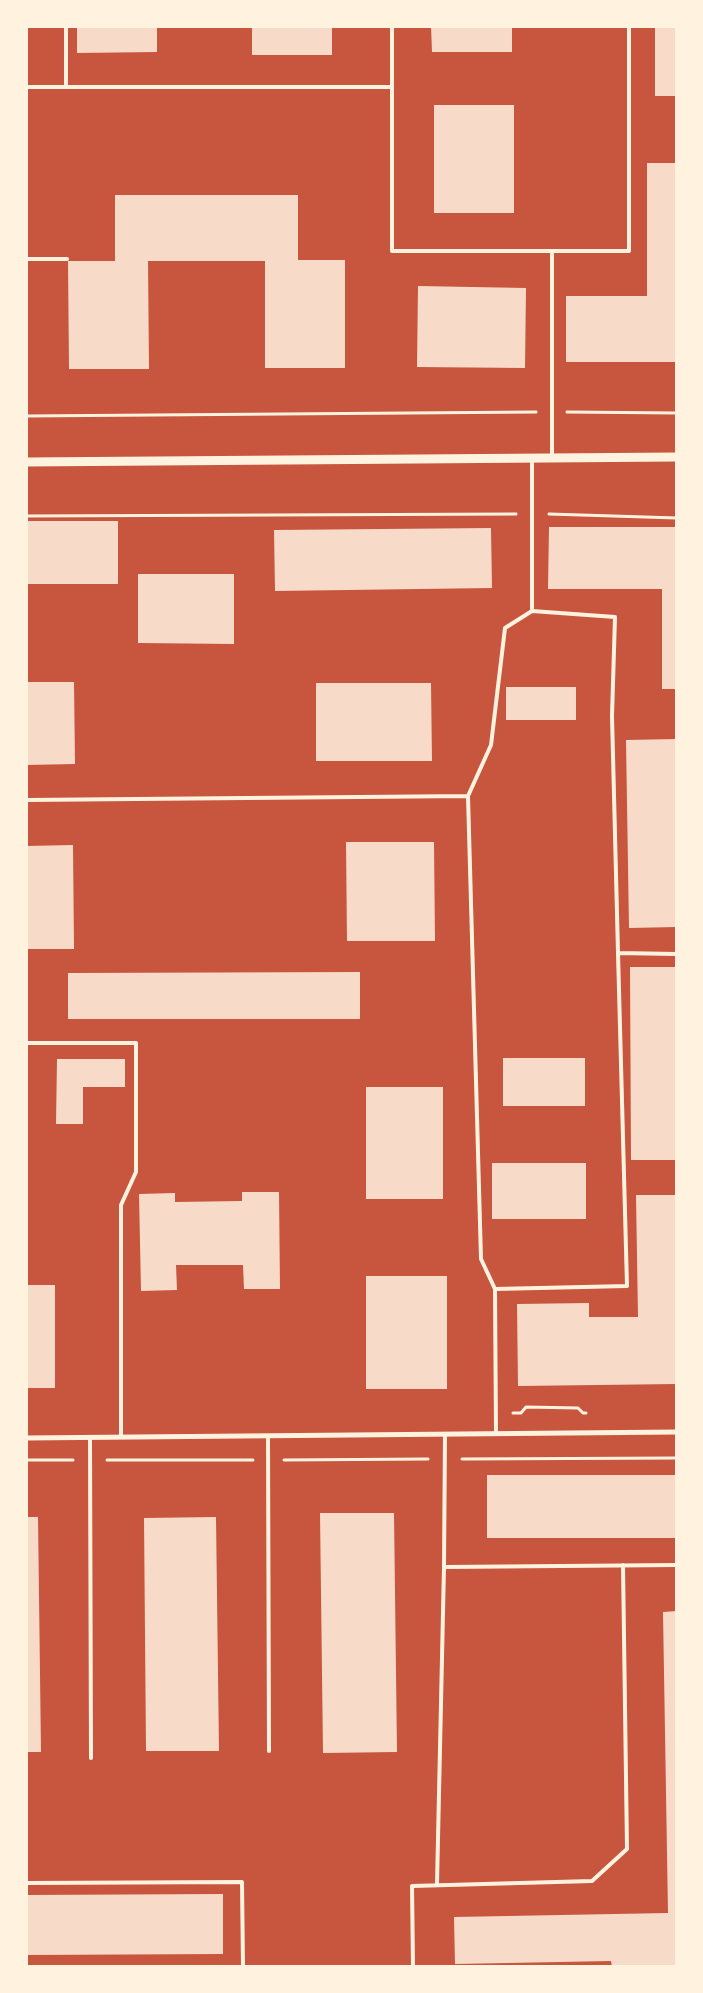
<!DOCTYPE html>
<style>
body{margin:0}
#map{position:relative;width:703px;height:1993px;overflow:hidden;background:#c8553d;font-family:"Fira Sans Condensed",sans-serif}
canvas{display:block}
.frame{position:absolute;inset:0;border:28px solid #fff3e0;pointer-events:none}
</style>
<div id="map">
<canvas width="703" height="1993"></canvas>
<div class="frame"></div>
</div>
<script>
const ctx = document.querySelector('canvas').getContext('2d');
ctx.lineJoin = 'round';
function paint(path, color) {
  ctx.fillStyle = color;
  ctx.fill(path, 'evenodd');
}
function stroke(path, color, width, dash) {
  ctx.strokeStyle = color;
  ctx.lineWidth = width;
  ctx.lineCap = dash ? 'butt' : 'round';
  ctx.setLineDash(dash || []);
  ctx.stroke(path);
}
const building = new Path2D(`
 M77 26H157V52L77 53Z
 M252 26H332V55H252Z
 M431 26H512V52H432Z
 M655 26H677V96H655Z
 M434 105H514V213H434Z
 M647 163H677V362H566V296H647Z
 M115 195H298V260H345V368H265V261H148L149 369H69L68 261H115Z
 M418 286 526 288 525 368 417 367Z
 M26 521H118V584H26Z
 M549 527H677V689H662V589H548Z
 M491 528 492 588 275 591 274 530Z
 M138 574H234V644L138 643Z
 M26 682H74L75 764 26 765Z
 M316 683H431L432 761H316Z
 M506 687H576V720H506Z
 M677 739V927L629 928 626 740Z
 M346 842H434L435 941H347Z
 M73 845 74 949H26V846Z
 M630 967H677V1160H631Z
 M360 972V1019H68V973Z
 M503 1058H585V1106H503Z
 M57 1059H125V1087H83V1124H56Z
 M366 1087H443V1199H366Z
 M492 1163H586V1219H492Z
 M242 1192H279L280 1289H244L243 1265H176L177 1290 141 1291 139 1194 175 1193V1202L242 1201Z
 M636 1195H677V1384L518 1386 517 1304 589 1303V1317H638Z
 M366 1276H447V1389H366Z
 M26 1285H55V1388H26Z
 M487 1475H677V1538H487Z
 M320 1513H394L397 1752 323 1753Z
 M26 1517H38L41 1752H26Z
 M216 1517 219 1751H146L144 1518Z
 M677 1611V1967H612L611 1961 455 1964 454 1917 668 1913 663 1612Z
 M223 1894V1954L26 1955V1895Z`);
const path = new Path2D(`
 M567 412 677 413
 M26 416 536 412
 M549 514 677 518
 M26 516 516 514
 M513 1413H521L526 1407 578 1408 583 1413H586
 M462 1459 677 1458
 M26 1460H73
 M107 1460H253
 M284 1460 428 1459`);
const service = new Path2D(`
 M66 26V87
 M392 26V87
 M26 87H392V251H552
 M26 259H67
 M552 456V251H629V26
 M532 458V611
 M468 796 481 1259 495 1289 496 1434
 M26 800 468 796 491 745 505 628 532 611 615 617 612 716 618 953 677 954
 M26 1043H136V1172L121 1205V1437
 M495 1289 627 1286 618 953
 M268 1436 269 1751
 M90 1438 91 1758
 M444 1567 677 1565
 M26 1883 242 1882 243 1967
 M437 1884 444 1567 445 1434
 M413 1967 412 1886 592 1881 627 1849 623 1565`);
const minor = new Path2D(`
 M26 1438 677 1432`);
const tertiary = new Path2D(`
 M26 462 677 457`);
paint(building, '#f7dbc8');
stroke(path, '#fff3e0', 3);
stroke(service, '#fff3e0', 4);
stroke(minor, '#fff3e0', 5);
stroke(tertiary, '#fff3e0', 9);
</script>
